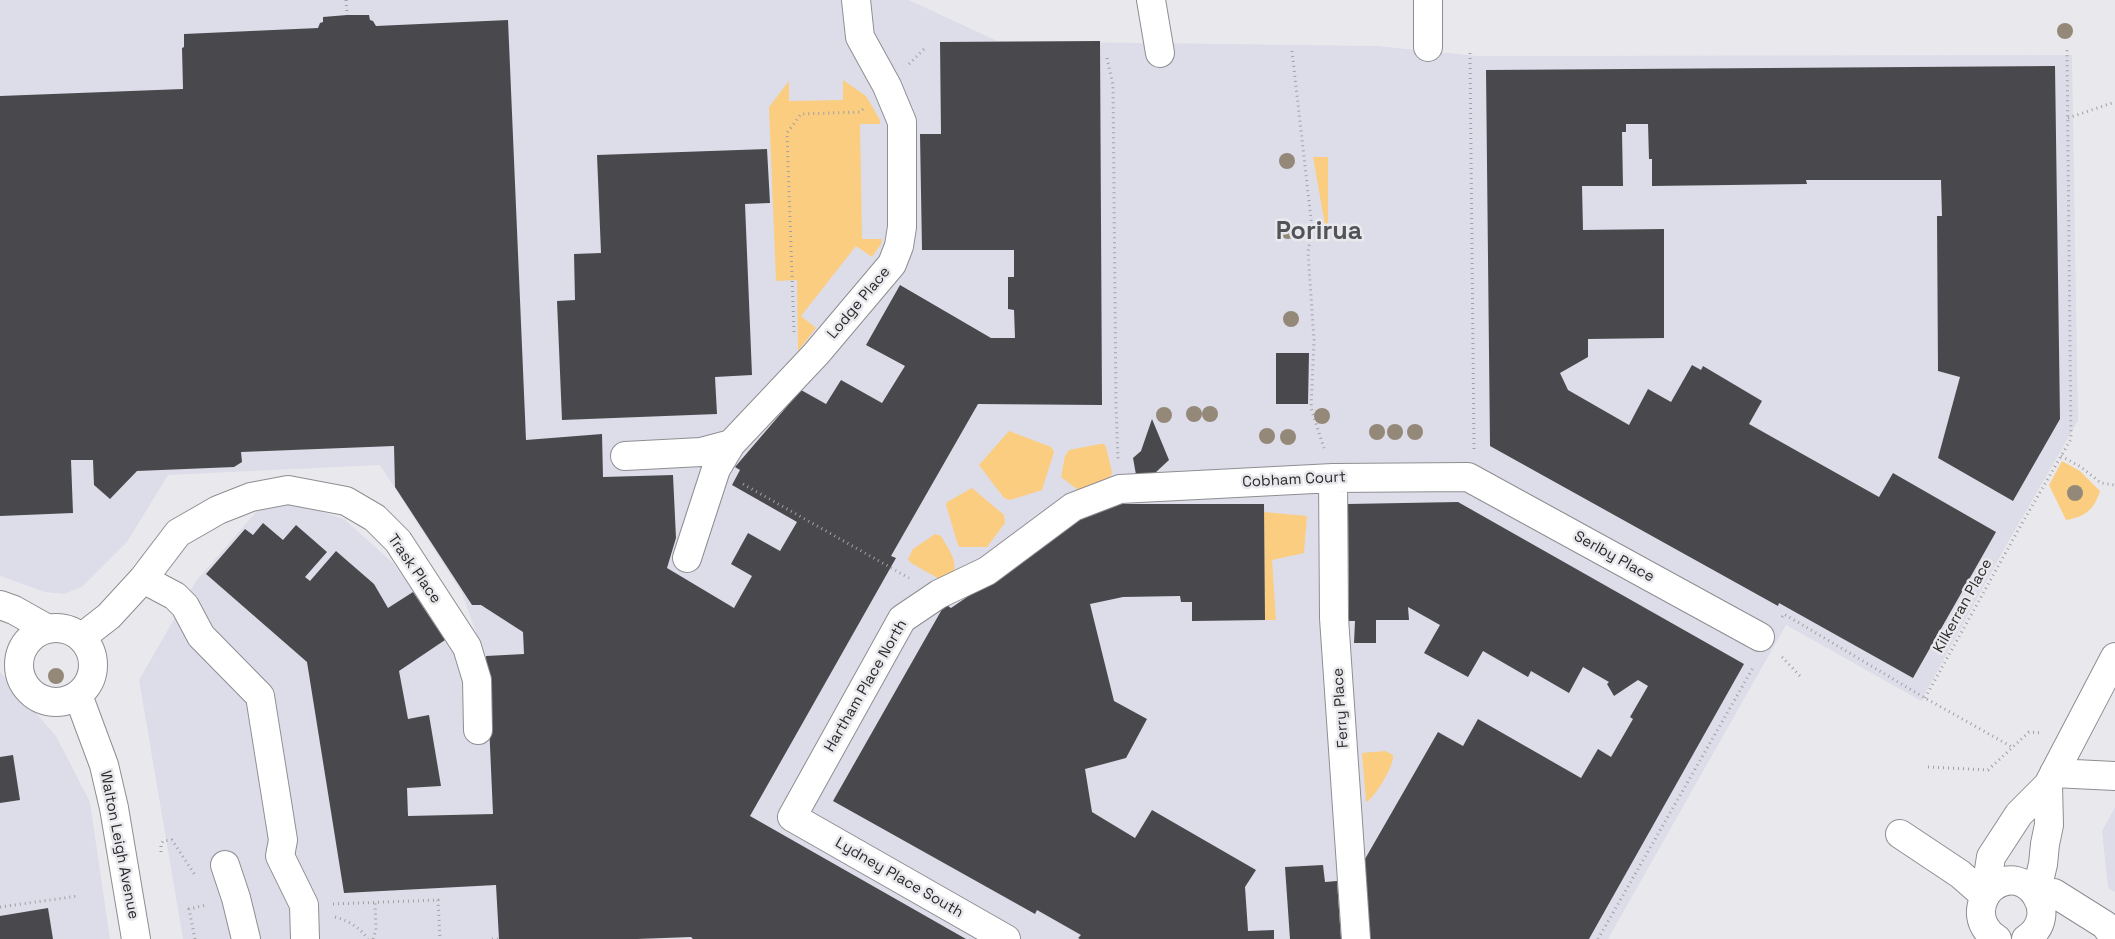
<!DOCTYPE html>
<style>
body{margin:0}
canvas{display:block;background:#e9e9ed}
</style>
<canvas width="2115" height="939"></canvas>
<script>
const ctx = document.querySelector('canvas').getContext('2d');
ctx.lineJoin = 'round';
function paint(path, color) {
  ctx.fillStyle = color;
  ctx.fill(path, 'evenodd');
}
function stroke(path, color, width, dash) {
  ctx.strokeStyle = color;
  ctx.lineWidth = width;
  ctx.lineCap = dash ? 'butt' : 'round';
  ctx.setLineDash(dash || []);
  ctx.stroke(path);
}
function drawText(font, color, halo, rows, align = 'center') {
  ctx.font = font + ' "Space Grotesk",sans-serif';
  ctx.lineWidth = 5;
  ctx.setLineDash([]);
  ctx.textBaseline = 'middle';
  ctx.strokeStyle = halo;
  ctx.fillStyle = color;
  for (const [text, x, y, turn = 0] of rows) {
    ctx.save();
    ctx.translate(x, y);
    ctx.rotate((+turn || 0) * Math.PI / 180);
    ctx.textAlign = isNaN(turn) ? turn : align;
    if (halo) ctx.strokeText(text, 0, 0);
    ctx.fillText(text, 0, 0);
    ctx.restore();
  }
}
const built = new Path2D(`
 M0 0H909L997 41 1377 46 1478 56 2072 55 2078 421 2003 551 1921 701 1786 625 1608 939H183L139 680 196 581 257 511 297 504 344 519 393 563 448 640 487 732 484 655 462 593 380 465 168 475 127 542 82 587 64 594 45 592 0 576Z
 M0 672 56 736 90 802 110 939H0Z
 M2115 807V892L2108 888 2102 831Z`);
const green = new Path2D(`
 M843 80 866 96 880 120V124H860L862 239H882L881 244 872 257 856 246 801 316 816 328 798 351 797 280 776 281 769 107 789 81V101L843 100Z
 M1313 157H1328V225H1325Z
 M1009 431 1051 447 1054 452 1042 490 1010 500 1004 498 979 465Z
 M1100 444H1104L1106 447 1112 472 1111 476 1085 493H1082L1061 477 1065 456 1069 450Z
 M2062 461 2080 471 2100 491C2094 510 2085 517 2066 520L2049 485Z
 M972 488 1004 515 1005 523 987 547H960L958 545 946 505 947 502Z
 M1264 512 1307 516 1304 553 1272 560 1276 620H1265Z
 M935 534 941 536C949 550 966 571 943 581L911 563 908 559 913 549Z
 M1385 751 1393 755C1395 764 1375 798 1366 802L1362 753Z`);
const building = new Path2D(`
 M347 15H369L370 20 373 21 376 26 508 20 526 440 602 434 603 477 673 475 676 538 667 568 734 608 752 576 731 564 748 533 780 551 797 522 732 485 740 470 735 467 801 390 826 404 841 380 882 403 905 366 866 345 900 285 991 338H1015L1014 310 1008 309V277H1014V250H922L920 134H941L940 42 1100 41 1102 405 978 404 891 556 896 558 750 816 966 939H693L691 937 637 939H499L496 885 344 893 307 662 206 574 245 529 253 535 263 523 283 540 296 525 327 552 305 577 310 581 336 551 374 584 388 608 413 592 445 640 399 671 408 719 429 715 441 786 407 788 408 816 493 814 486 656 524 654 523 632 481 605H472L395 487 394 446 241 452 242 462 234 467 137 471 110 499 94 485 93 460H71L73 513 0 516V96L183 89 182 48 184 47V34L318 28 320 23 323 22V17Z
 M2055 66 2060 419 2013 501 1938 458 1960 377 1938 371 1937 216H1942L1941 180H1806L1807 184 1652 186V159H1649L1648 124H1626V132H1622L1623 186H1582L1583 230 1664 229V338L1588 339V357L1560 373 1568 390 1629 425 1648 389 1671 402 1692 365 1701 370 1703 366 1762 401 1749 424 1879 497 1893 473 1996 532 1913 678 1779 603 1778 606 1490 446 1486 70Z
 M767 149 770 203 745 204 752 375 715 377 717 414 562 420 557 301 575 300 574 254 601 253 597 155Z
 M1276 353H1309L1308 404H1276Z
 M1152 419 1169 460 1141 486H1138L1133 458 1141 451Z
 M1458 502 1744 664 1589 939H1370L1365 859 1438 732 1463 746 1478 719 1581 778 1598 749 1611 757 1633 719 1630 717 1648 686 1638 680 1614 696 1607 684 1609 682 1583 667 1569 693 1531 671 1528 677 1483 651 1468 677 1424 653 1440 625 1408 607 1409 620H1376V643H1354L1355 621H1349L1348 504Z
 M1103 504H1264L1265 620 1192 621V602H1181L1180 596 1123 597 1090 604 1114 701 1147 719 1126 758 1085 769 1092 812 1135 838 1152 810 1256 870 1245 887 1248 931 1274 930V939H1080L1078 938 1081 935 1037 910 1035 914 833 801 945 604 951 608Z
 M13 755 20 800 0 803V757Z
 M1323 865 1325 882 1337 881 1341 939H1290L1285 867Z
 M48 908 53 939H0V916Z`);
const path = new Path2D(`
 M346 0 347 15
 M1292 51 1312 228 1308 252 1314 340 1311 408 1324 448
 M1470 53 1474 449
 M1107 58 1113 85 1116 406 1118 460
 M909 64 925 48
 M2068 118 2115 102
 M794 332 787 133 801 114 860 112 863 109
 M2061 456 2081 467 2101 483 2115 485
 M743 484 909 578
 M1782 617 1784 614 1925 698 2012 747
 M1782 657 1800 676
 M1925 698 2021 525 2071 439 2067 49
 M1928 767 1988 770 2029 732 2042 733
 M161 852V844L163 841 172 840 195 875
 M333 904 438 900 440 939
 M0 907 78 896
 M335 917C349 921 359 927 368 939
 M195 939 189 909 206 905
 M373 939 376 930 375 902
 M492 939H499
 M1598 939 1754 666`);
const minor = new Path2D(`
 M1151 0 1160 53
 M1428 0V47
 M625 456 701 452 731 444 816 354 892 264 899 246 902 227V122L887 86 860 37 856 0
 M1333 478 1334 618 1356 939
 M687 558 716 469 731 444
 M143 579 175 596 185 606 201 636 260 696 283 840 280 856 304 905 305 939
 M0 605 14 610 46 628
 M19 665a37 37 0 1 1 74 0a37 37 0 1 1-74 0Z
 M82 637 109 616 143 579 178 533 218 510 251 497 288 490 346 501 375 518 398 541 467 647 477 680 478 730
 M78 695 104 765 114 808 136 939
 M2054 773 2115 776
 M1900 834 1960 874 1985 896
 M225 865 236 898 246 939
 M2036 894 2043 864 2045 844 2049 825 2048 785
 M1985 895 1991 857 2019 814 2048 785 2115 657
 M1006 939 792 817 902 619 939 594 987 571 1073 507 1120 489 1333 478 1468 477 1760 637`);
const major = new Path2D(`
 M2037 895 2054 893 2105 925 2115 939
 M1997 939C1987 933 1980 922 1981 910 1982 901 1985 893 1993 887 2026 862 2063 915 2026 939`);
const trees = [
 [2065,31],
 [1287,161],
 [1288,231],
 [1291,319],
 [1194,414],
 [1210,414],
 [1164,415],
 [1322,416],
 [1377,432],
 [1395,432],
 [1415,432],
 [1267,436],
 [1288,437],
 [2075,493],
 [56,676]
];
const streetNames = [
 ["Lodge Place",859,303,-50],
 ["Cobham Court",1294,480,-3],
 ["Serlby Place",1614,557,29],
 ["Trask Place",414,569,55],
 ["Kilkerran Place",1963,606,-61],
 ["Hartham Place North",866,686,-60],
 ["Ferry Place",1341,708,-94],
 ["Walton Leigh Avenue",119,845,79],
 ["Lydney Place South",899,878,30]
];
const townNames = [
 ["Porirua",1319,232]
];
paint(built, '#dddde9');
paint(green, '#fbcd81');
paint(building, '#49494d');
stroke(minor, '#8e8e92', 30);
stroke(major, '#8e8e92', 30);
stroke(path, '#a0a0a3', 3, [1, 4]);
stroke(minor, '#fff', 28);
stroke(major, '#fff', 28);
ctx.fillStyle = '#948978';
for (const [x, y] of trees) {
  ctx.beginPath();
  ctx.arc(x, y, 8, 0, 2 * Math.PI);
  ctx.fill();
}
drawText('15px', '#2a2a2b', '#e9e9ed', streetNames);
drawText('bold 25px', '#535457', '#e9e9ed', townNames);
</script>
